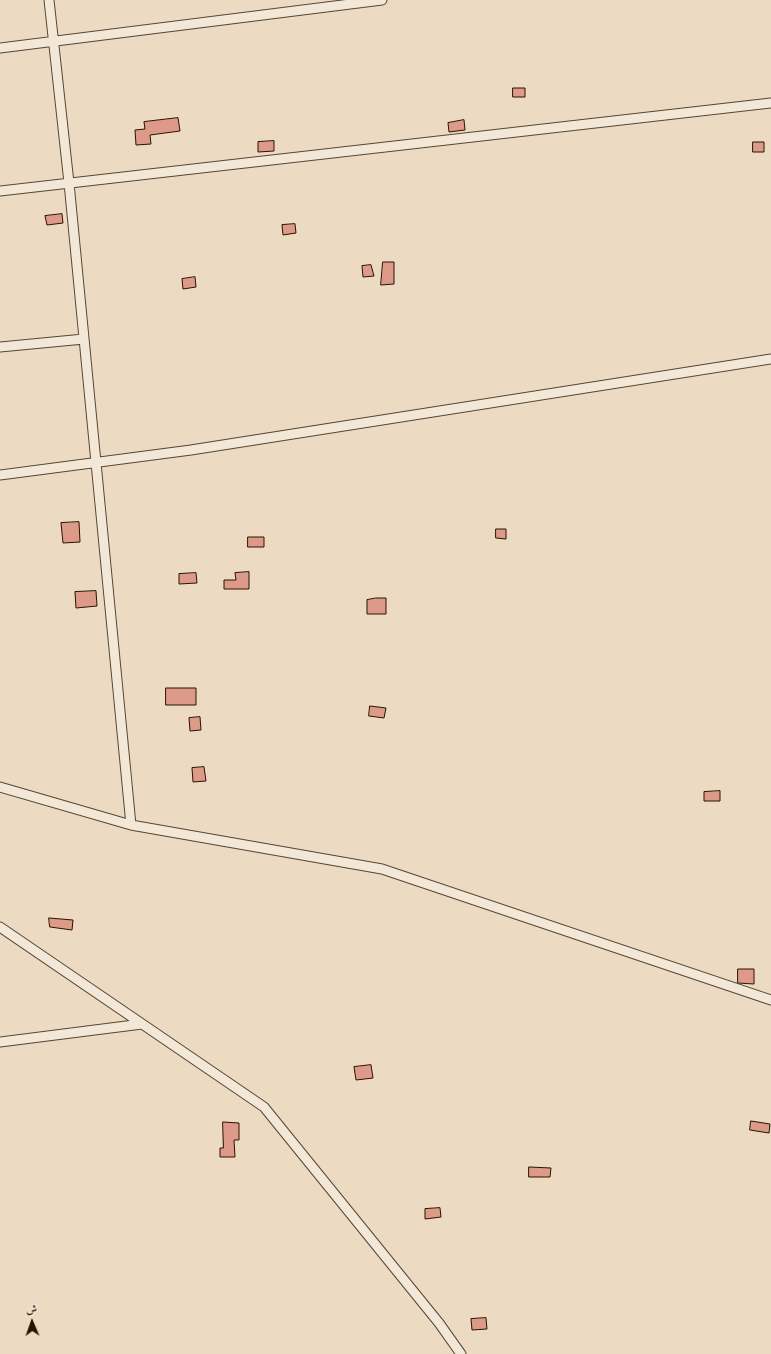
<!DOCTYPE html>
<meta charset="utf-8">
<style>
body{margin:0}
#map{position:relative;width:771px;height:1354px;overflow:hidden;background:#ecdac3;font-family:Cardo,Amiri,serif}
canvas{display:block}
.north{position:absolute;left:12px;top:1302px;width:40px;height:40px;-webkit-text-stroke:3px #f3e7d8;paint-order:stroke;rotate:358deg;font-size:11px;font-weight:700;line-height:16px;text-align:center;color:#281300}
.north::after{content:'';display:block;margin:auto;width:14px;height:18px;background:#281300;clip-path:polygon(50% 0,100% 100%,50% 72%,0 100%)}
</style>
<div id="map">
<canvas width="771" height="1354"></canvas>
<div class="north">ش</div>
</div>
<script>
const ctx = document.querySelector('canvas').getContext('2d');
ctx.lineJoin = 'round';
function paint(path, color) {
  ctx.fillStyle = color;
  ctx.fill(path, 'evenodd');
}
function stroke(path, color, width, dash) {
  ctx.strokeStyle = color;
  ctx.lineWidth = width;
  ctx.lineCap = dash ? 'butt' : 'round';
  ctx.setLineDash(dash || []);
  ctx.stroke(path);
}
const building = new Path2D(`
 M513 88H525V97H513Z
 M178 118 180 131 150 135 151 144 136 145 135 130 145 129 144 122Z
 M464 120 465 130 449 132 448 123Z
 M274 141V151L258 152V142Z
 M753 142H764V152H753Z
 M62 214 63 223 47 225 45 216Z
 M295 224 296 233 283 235 282 225Z
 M383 262H394V284L381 285Z
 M371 265 374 276 363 277 362 266Z
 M195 277 196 287 183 289 182 279Z
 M79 522 80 542 63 543 61 523Z
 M496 529H506V539L496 538Z
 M248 537H264V547H248Z
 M249 572V589H224V580H236L235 573Z
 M196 573 197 583 179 584V574Z
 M96 591 97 606 76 608 75 592Z
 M376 598H386V614H367V600Z
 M166 688H196V705H166Z
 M370 706 386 708 384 718 369 716Z
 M200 717 201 730 190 731 189 718Z
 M204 767 206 781 193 782 192 768Z
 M720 791V801H704V792Z
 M49 918 73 920 72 930 50 927Z
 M738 969H754V984L738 983Z
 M371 1065 373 1078 356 1080 354 1067Z
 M751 1121 770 1124 769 1133 750 1130Z
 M223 1122 239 1123V1140H234L235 1157H220V1148H223Z
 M529 1167 551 1168 550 1177H529Z
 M440 1208 441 1217 425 1219V1209Z
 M486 1318 487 1329 472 1330 471 1319Z`);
const street = new Path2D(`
 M49 0 69 183 131 825
 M0 48 382 0
 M0 191 771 103
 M0 347 84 339
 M0 475 191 450 771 359
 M0 787 131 825 382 869 771 1000
 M0 927 264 1107 439 1323 461 1354
 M0 1042 142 1024`);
paint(building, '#dd9a89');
stroke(building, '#281300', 1);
stroke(street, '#594531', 11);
stroke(street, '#f3e7d8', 9);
</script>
